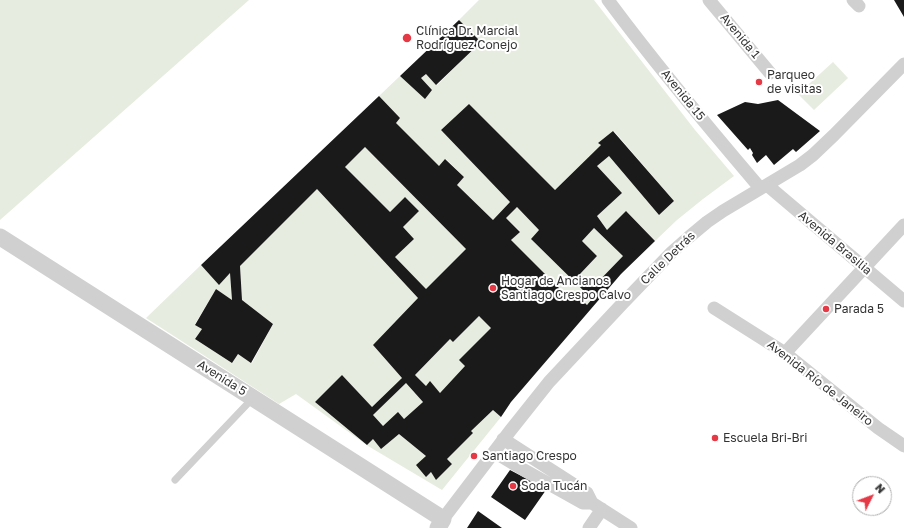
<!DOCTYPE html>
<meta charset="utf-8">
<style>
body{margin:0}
#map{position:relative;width:904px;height:528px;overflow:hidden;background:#fff;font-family:"Golos Text",sans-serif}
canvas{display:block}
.north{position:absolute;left:852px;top:476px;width:40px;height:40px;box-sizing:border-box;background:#fff;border:1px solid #adadad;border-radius:50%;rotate:48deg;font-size:11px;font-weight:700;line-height:16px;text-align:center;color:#333}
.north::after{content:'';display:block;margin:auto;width:14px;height:18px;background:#e63946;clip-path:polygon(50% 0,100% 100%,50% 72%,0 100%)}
</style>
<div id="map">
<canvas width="904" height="528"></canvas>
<div class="north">N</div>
</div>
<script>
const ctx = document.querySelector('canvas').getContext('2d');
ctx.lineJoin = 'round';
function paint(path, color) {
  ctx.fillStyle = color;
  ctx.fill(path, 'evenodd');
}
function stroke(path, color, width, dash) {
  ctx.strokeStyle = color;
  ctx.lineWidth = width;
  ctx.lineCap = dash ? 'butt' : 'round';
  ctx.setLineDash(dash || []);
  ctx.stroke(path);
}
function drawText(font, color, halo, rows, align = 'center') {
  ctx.font = font + ' "Golos Text",sans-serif';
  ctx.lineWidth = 4;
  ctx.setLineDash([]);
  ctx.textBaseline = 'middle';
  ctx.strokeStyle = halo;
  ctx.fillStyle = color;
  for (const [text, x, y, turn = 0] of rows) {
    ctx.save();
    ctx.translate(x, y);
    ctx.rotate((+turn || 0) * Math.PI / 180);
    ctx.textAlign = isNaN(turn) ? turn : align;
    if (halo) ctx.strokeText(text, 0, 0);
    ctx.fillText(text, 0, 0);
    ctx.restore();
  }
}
const green = new Path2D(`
 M0 0H249L0 220Z
 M479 0H594L695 130 734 176 703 199 677 220 655 241 627 212 607 230 597 216 622 193 597 166 609 156 659 215 674 201 614 131 599 143 601 145 555 190 469 104 441 130 510 202 493 220 457 185 464 177 446 159 439 166 396 123 400 118 379 96 400 76 425 98 432 90 421 78 426 74 437 85 481 42 459 20Z
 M833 62 848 78 814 110 798 94Z
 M365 147 466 249 426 289 395 257 414 239 403 227 419 211 405 197 390 212 345 167Z
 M317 189 418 298 373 345 402 378 372 407 342 375 315 402 367 445 373 439 381 449 399 434 426 456V477L431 472 436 480 452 464 447 459 473 433 471 431 493 410 501 417 442 490 368 446 296 394 279 404 146 318 201 265 219 284 230 273 232 300 216 289 195 324 202 329 195 339 232 363 238 354 252 363 273 324 242 300 240 266Z
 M517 207 539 230 531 239 592 299 587 305 577 295 572 301 511 240 520 231 506 218Z
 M594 228 623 256 593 287 580 274 597 256 582 241Z
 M479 316 491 328 460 360 465 366 440 393 430 382 426 386 415 375 450 339 453 342Z
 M406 383 423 402 404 419 398 413 383 426 373 415Z`);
const building = new Path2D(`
 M894 0H904V17Z
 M459 20 481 42 436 85 426 74 421 78 432 90 425 99 400 76Z
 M379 96 400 118 396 123 439 166 445 159 464 177 457 185 493 220 510 202 441 130 469 104 555 190 601 145 598 143 613 131 674 201 659 215 609 156 597 166 622 193 597 216 607 230 626 211 655 241 621 274 511 402 501 417 493 410 471 431 473 433 447 459 452 464 436 480 431 472 426 477 416 465 426 456 399 434 381 449 373 439 367 445 315 402 342 375 372 407 402 378 373 345 418 298 317 189 240 266 242 300 273 324 251 363 238 354 232 363 195 339 202 329 195 325 216 289 232 300 230 273 219 285 201 265ZM365 147 466 249 426 289 395 257 414 239 403 227 419 211 405 197 390 212 345 167ZM517 207 539 230 531 239 592 299 587 305 577 295 572 301 511 240 520 232 506 218ZM594 228 623 256 593 287 580 274 597 256 582 241ZM479 316 491 328 459 360 465 366 440 393 430 381 426 386 415 375 450 339 453 342ZM406 383 423 402 404 419 398 412 383 426 373 415Z
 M778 100 820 131 796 152 793 149 774 165 766 155 757 163 752 155 753 153 750 148 748 150 717 115 745 102 758 104Z
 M510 470 531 481 546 490 525 520 491 497Z
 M478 511 502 528H467Z`);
const service = new Path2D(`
 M175 480 253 398`);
const minor = new Path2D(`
 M608 0C656 65 708 127 760 188
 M709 0 770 73
 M853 0 859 6
 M767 185 904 301
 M714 308 785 353 878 428 904 446
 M785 353 904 225
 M503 439 587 493 592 503 631 528
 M494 452 524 470 583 503H592
 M443 519 510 431 549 382 622 304 672 252 689 237 707 222 723 211 800 165 813 155 834 135 904 64
 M589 528 602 509`);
const tertiary = new Path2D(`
 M0 237 443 519 438 528`);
const markers = [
 [407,38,5,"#e63946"],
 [759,82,4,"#e63946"],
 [493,288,4,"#e63946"],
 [826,309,4,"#e63946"],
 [715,438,4,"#e63946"],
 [474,456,4,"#e63946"],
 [513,486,4,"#e63946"]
];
const poiNames = [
 ["Clínica Dr. Marcial",416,31],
 ["Rodríguez Conejo",416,45],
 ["Parqueo",767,75],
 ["de visitas",767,89],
 ["Hogar de Ancianos",501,281],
 ["Santiago Crespo Calvo",501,295],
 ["Parada 5",834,309],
 ["Escuela Bri-Bri",723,438],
 ["Santiago Crespo",482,456],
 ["Soda Tucán",521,486]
];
const streetNames = [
 ["Avenida 1",740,36,50],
 ["Avenida 15",683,95,51],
 ["Avenida Brasilia",835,243,40],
 ["Calle Detrás",668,258,-44],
 ["Avenida 5",222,378,32],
 ["Avenida Río de Janeiro",820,383,38]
];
paint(green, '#e6ecdf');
paint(building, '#1a1a1a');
stroke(service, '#d0d0d0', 7);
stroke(minor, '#d0d0d0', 13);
stroke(tertiary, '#d0d0d0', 17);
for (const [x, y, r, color] of markers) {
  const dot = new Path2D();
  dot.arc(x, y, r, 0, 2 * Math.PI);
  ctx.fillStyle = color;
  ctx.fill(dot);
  stroke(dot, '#fff', 1.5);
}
drawText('12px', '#333', '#fff', poiNames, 'left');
drawText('12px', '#333', '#fff', streetNames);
</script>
